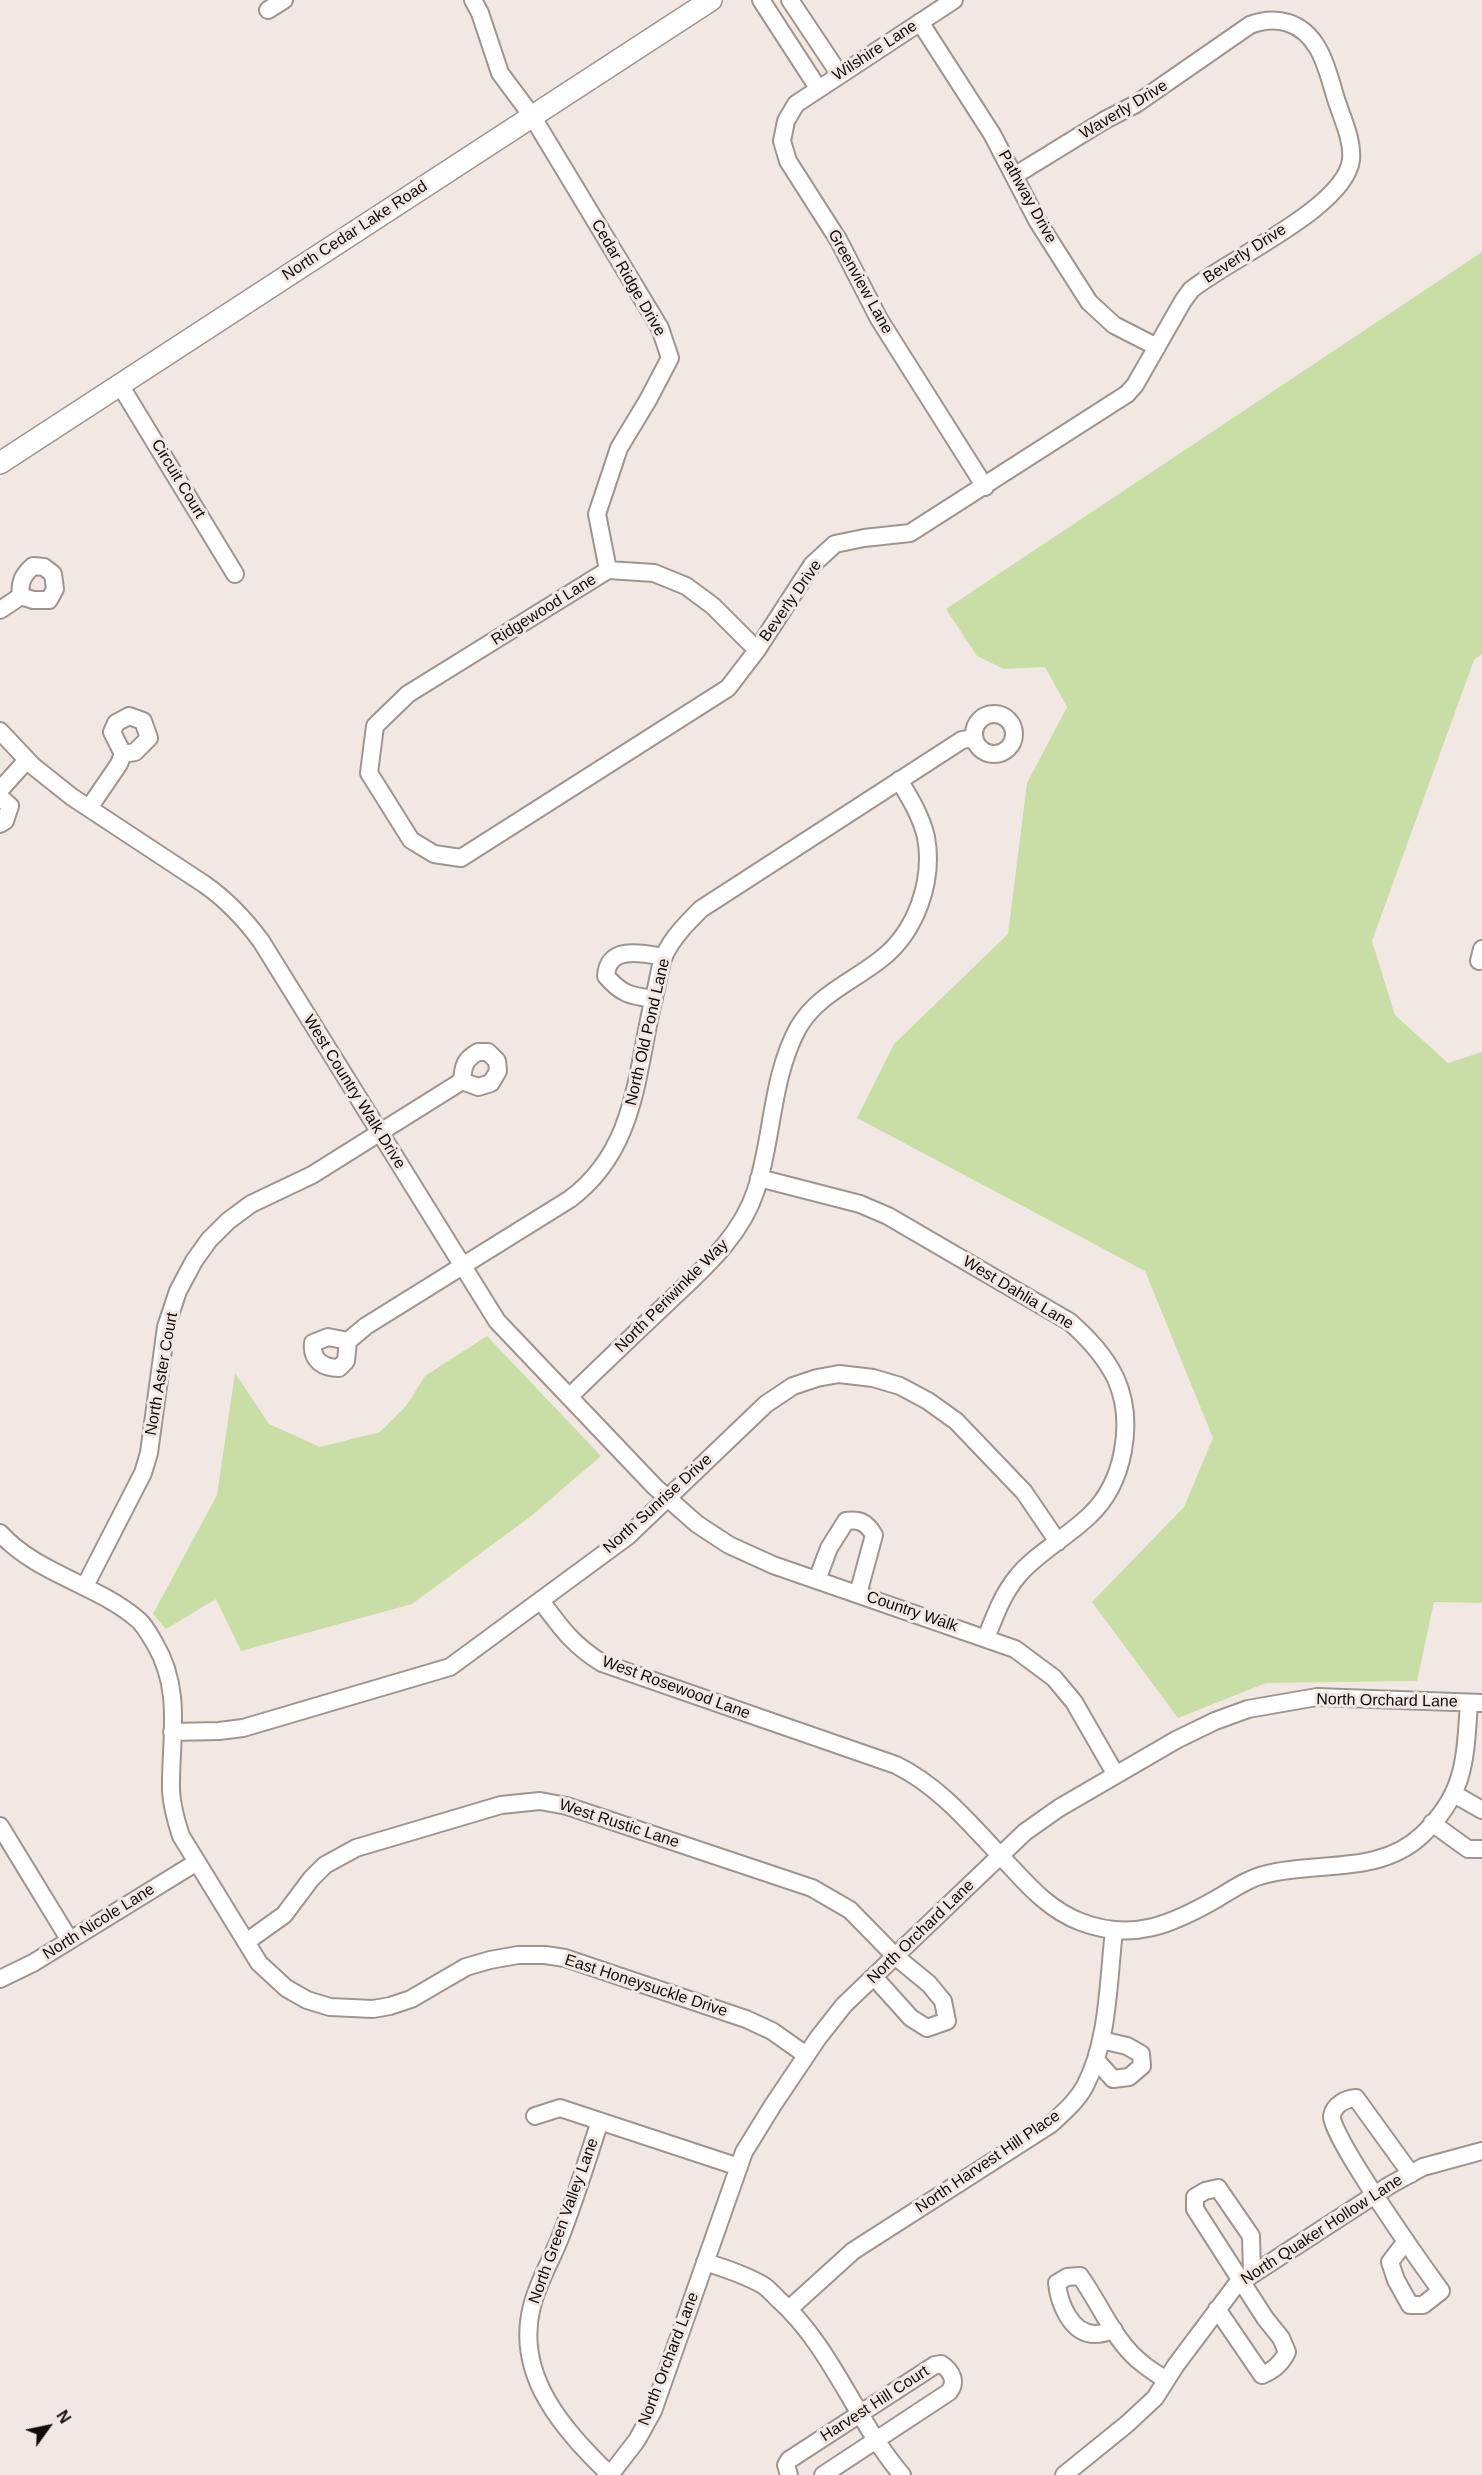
<!DOCTYPE html>
<style>
body{margin:0}
#map{position:relative;width:1482px;height:2475px;overflow:hidden;background:#f2e8e3;font-family:Helvetica,sans-serif}
canvas{display:block}
.north{position:absolute;left:18px;top:2397px;width:60px;height:60px;-webkit-text-stroke:4px #f2e8e3;paint-order:stroke;rotate:57deg;font-size:16px;font-weight:700;line-height:24px;text-align:center;color:#100c0b}
.north::after{content:'';display:block;margin:auto;width:21px;height:27px;background:#100c0b;clip-path:polygon(50% 0,100% 100%,50% 72%,0 100%)}
</style>
<div id="map">
<canvas width="1482" height="2475"></canvas>
<div class="north">N</div>
</div>
<script>
const ctx = document.querySelector('canvas').getContext('2d');
ctx.lineJoin = 'round';
function paint(path, color) {
  ctx.fillStyle = color;
  ctx.fill(path, 'evenodd');
}
function stroke(path, color, width, dash) {
  ctx.strokeStyle = color;
  ctx.lineWidth = width;
  ctx.lineCap = dash ? 'butt' : 'round';
  ctx.setLineDash(dash || []);
  ctx.stroke(path);
}
function drawText(font, color, halo, rows, align = 'center') {
  ctx.font = font + ' Helvetica,sans-serif';
  ctx.lineWidth = 6;
  ctx.setLineDash([]);
  ctx.textBaseline = 'middle';
  ctx.strokeStyle = halo;
  ctx.fillStyle = color;
  for (const [text, x, y, turn = 0] of rows) {
    ctx.save();
    ctx.translate(x, y);
    ctx.rotate((+turn || 0) * Math.PI / 180);
    ctx.textAlign = isNaN(turn) ? turn : align;
    if (halo) ctx.strokeText(text, 0, 0);
    ctx.fillText(text, 0, 0);
    ctx.restore();
  }
}
const green = new Path2D(`
 M1482 252V654L1474 660 1372 941 1395 1015 1448 1063 1482 1052V1603L1434 1602 1417 1681 1266 1683 1178 1718 1092 1602 1184 1507 1213 1438 1145 1271 857 1118 894 1044 1008 934 1027 783 1067 707 1045 667 1004 669 977 656 946 609Z
 M487 1336 601 1456 531 1516 412 1604 241 1651 216 1599 166 1629 153 1614 217 1495 235 1373 269 1424 320 1447 380 1432 406 1406 425 1376Z`);
const minor = new Path2D(`
 M473 0 480 13 500 73 532 116 660 328 670 358 648 400 619 448 597 514 608 570
 M761 0 818 88
 M790 0 840 75
 M954 0 796 104 786 121 782 141 788 161 839 241 879 319 985 487
 M268 10 284 0
 M920 22 992 134 1038 222 1089 302 1114 325 1157 347
 M120 385 235 574
 M33 566 44 567 53 574 55 589 49 600H33L21 596C19 582 23 575 33 566Z
 M0 610 21 596
 M757 650 713 606 686 586 654 573 608 570 408 694 375 726 369 773 411 840 434 854 461 858 728 688 757 650 812 565 835 544 864 538 910 533 1127 394 1135 385 1183 301 1191 290C1227 260 1345 208 1351 160 1353 141 1343 120 1337 102 1331 84 1327 63 1317 47 1302 22 1277 15 1250 25L1136 104 1105 120 1014 176
 M974 734a20 20 0 1 1 40 0a20 20 0 1 1-40 0Z
 M129 716 143 721 149 738 135 752 123 754 112 732 116 723Z
 M0 731 33 766 72 797 204 884C227 900 244 918 261 941L497 1321 655 1487 697 1524 729 1545 773 1565 1015 1649 1054 1678 1074 1702 1116 1775
 M0 790 27 760
 M0 797 10 806 5 821 0 824
 M89 808 119 764 123 754
 M1479 961 1482 949
 M654 999C631 996 621 994 606 976 608 945 642 953 664 957
 M478 1052H488L497 1061 498 1071 491 1083 478 1087 462 1081C463 1066 465 1059 478 1052Z
 M759 1178 860 1204 888 1216 1070 1322C1089 1339 1105 1356 1116 1379 1135 1422 1124 1483 1090 1515 1070 1535 1033 1556 1017 1577 1002 1595 995 1616 986 1638
 M328 1337 348 1341 346 1361 339 1368C324 1368 311 1361 313 1343Z
 M348 1341 366 1326 570 1199C637 1149 636 1072 654 997 658 984 659 968 664 956 672 938 687 923 701 909L962 740 974 738
 M569 1397C599 1368 630 1338 661 1309 697 1274 740 1240 756 1190 773 1138 771 1078 798 1028 817 995 852 982 881 959 916 932 934 881 926 837 921 816 910 798 899 780
 M0 1533C36 1573 95 1584 136 1618 144 1624 150 1635 155 1644 183 1691 170 1739 171 1791 172 1807 176 1821 181 1836L259 1963 286 1988 307 2000 330 2007 373 2009 390 2006 411 1999 466 1967 490 1960 518 1955H545L565 1958 746 2019 772 2031 806 2055
 M817 1580 829 1548 846 1521C860 1519 867 1523 874 1535L858 1594
 M85 1586 143 1473 149 1453 166 1327 178 1291 194 1261 209 1240 228 1221 251 1204 312 1175 462 1081
 M541 1601C561 1628 573 1645 602 1663L896 1765C943 1788 975 1830 1011 1867 1032 1890 1052 1911 1081 1922 1133 1942 1173 1924 1218 1898 1233 1889 1249 1878 1267 1874 1318 1861 1380 1875 1422 1835 1466 1793 1465 1759 1469 1703
 M172 1732 219 1731 243 1728 450 1667 628 1536 766 1404 793 1386 817 1378 839 1374 873 1378 900 1386 928 1401 956 1421 1024 1492 1058 1542
 M1454 1794 1482 1810
 M1432 1823 1468 1849H1482
 M0 1826 69 1939
 M246 1942 284 1915 311 1879 325 1865 356 1848 501 1805 540 1801 567 1806 812 1888 850 1910 895 1956 929 1984 943 2001 947 2021 927 2028 911 2018 874 1977
 M0 1979 33 1963 197 1862
 M1096 2060 1113 2079 1129 2077 1142 2066 1141 2054 1127 2046 1101 2040
 M535 2116 560 2108 739 2167
 M600 2121C587 2160 575 2200 560 2238 551 2261 538 2282 532 2306 514 2376 564 2430 610 2475
 M1406 2241 1390 2262 1396 2280 1410 2305H1423L1441 2291C1425 2269 1329 2134 1332 2116 1334 2104 1346 2099 1356 2098L1411 2174
 M705 2262C724 2268 743 2274 761 2284 767 2287 773 2294 778 2299 832 2347 855 2420 902 2475
 M789 2309 853 2251 1051 2124C1064 2112 1077 2101 1085 2086 1109 2040 1108 1981 1114 1931
 M1217 2309 1262 2375C1274 2370 1281 2364 1287 2352L1281 2338 1265 2318 1195 2209V2197L1205 2191 1218 2188 1251 2236 1252 2273
 M1114 2330C1108 2332 1101 2334 1095 2334 1071 2334 1059 2303 1057 2283L1067 2277 1080 2276C1101 2305 1114 2342 1143 2364 1150 2370 1159 2375 1166 2380
 M610 2475 637 2440 653 2411 744 2152 773 2105 818 2038 844 2005 1025 1832 1059 1808 1176 1740 1215 1721 1248 1709 1317 1697 1482 1703
 M789 2475 786 2465 789 2460 935 2365 941 2364C952 2371 957 2382 949 2392L823 2475
 M1064 2475 1127 2424 1155 2398 1176 2365 1236 2285 1390 2185 1423 2167 1482 2151`);
const major = new Path2D(`
 M0 463 711 0`);
const streetNames = [
 ["Wilshire Lane",875,51,-33],
 ["Waverly Drive",1124,110,-31],
 ["Pathway Drive",1027,197,61],
 ["North Cedar Lake Road",355,231,-33],
 ["Beverly Drive",1245,254,-33],
 ["Cedar Ridge Drive",628,278,60],
 ["Greenview Lane",860,282,61],
 ["Circuit Court",178,479,59],
 ["Beverly Drive",791,601,-55],
 ["Ridgewood Lane",544,610,-32],
 ["North Old Pond Lane",648,1032,-77],
 ["West Country Walk Drive",354,1092,58],
 ["West Dahlia Lane",1018,1293,31],
 ["North Periwinkle Way",672,1296,-45],
 ["North Aster Court",162,1374,-80],
 ["North Sunrise Drive",658,1504,-42],
 ["Country Walk",912,1612,19],
 ["West Rosewood Lane",676,1688,20],
 ["North Orchard Lane",1387,1701,1],
 ["West Rustic Lane",619,1824,18],
 ["North Nicole Lane",99,1922,-32],
 ["North Orchard Lane",921,1932,-44],
 ["East Honeysuckle Drive",646,1986,18],
 ["North Harvest Hill Place",988,2162,-34],
 ["North Green Valley Lane",564,2221,-70],
 ["North Quaker Hollow Lane",1322,2230,-33],
 ["North Orchard Lane",669,2359,-69],
 ["Harvest Hill Court",875,2404,-33]
];
paint(green, '#c9dea6');
stroke(minor, '#9e9590', 20);
stroke(major, '#9e9590', 24);
stroke(minor, '#fff', 16);
stroke(major, '#fff', 21);
drawText('16px', '#100c0b', '#f2e8e3', streetNames);
</script>
